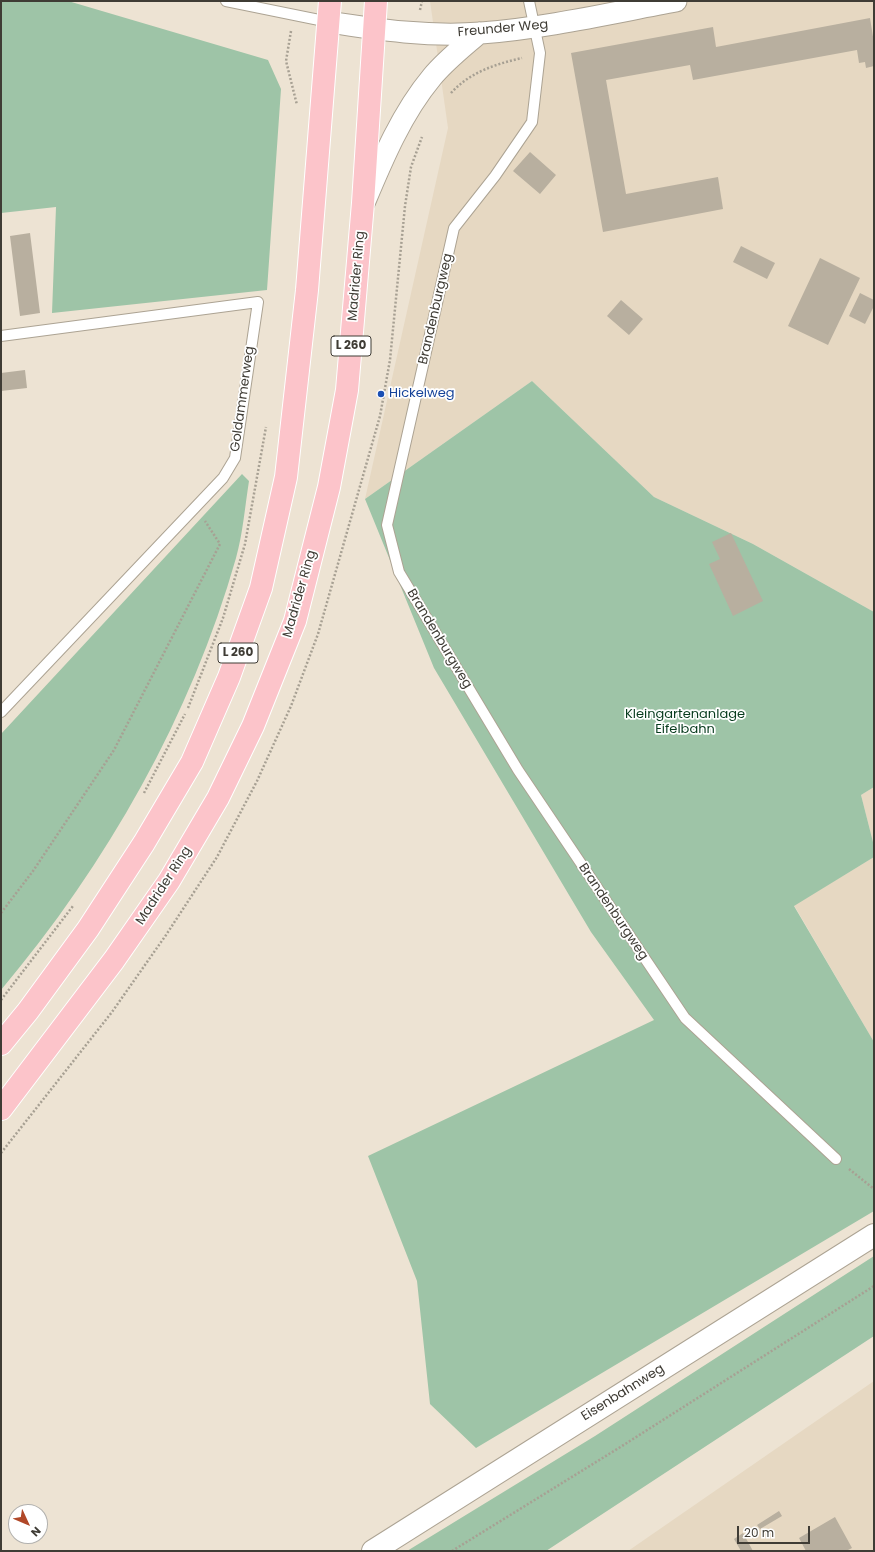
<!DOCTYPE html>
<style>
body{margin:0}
#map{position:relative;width:875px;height:1552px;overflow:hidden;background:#ede3d3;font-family:Poppins,sans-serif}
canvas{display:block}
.frame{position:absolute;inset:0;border:2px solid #3f3c35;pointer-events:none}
.north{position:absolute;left:8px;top:1504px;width:40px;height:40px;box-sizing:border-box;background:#fff;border:1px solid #b2b1ae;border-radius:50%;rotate:134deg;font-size:11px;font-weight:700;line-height:16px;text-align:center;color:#3f3c35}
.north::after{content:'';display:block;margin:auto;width:14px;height:18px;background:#b14828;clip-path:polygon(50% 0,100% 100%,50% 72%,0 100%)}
.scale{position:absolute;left:737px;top:1526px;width:73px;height:18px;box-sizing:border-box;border:2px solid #3f3c35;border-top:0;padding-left:5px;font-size:12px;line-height:14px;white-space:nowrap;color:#3f3c35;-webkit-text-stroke:3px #fff;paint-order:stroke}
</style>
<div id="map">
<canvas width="875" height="1552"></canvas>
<div class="frame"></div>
<div class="north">N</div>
<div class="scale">20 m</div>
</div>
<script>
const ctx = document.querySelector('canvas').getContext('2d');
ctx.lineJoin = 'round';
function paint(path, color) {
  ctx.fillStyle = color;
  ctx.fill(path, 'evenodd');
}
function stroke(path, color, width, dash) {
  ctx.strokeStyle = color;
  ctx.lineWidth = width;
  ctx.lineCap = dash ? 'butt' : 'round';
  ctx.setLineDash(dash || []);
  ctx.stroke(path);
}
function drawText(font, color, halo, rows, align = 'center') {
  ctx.font = font + ' Poppins,sans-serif';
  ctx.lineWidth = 3.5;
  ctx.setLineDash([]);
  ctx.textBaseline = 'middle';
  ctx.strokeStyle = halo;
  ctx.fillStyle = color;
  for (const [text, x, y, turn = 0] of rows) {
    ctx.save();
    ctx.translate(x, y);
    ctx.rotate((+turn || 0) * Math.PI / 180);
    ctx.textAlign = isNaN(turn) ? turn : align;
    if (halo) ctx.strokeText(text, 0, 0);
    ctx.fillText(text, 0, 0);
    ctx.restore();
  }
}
const built = new Path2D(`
 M430 1H874V612L753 544 654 497 532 381 365 499 448 128Z
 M874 787V846L861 795Z
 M874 857V1042L794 905Z
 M874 1381V1551H628Z`);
const green = new Path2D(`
 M1 1H68L268 60 281 89 267 290 52 313 56 207 1 213Z
 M532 381 654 497 753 544 874 612V787L861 795 874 846V857L794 906 874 1042V1211L476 1448 430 1404 417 1281 368 1156 654 1020 591 932 434 668 365 499Z
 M242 474 249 481C245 506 243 533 236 558 191 716 107 864 1 990V734Z
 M874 1256V1336L546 1551H407L595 1436Z`);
const building = new Path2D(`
 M870 18 874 43V66L866 68 865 62 859 63 857 50 693 80 690 65 606 80 626 194 718 177 723 209 603 232 571 53 713 27 716 47Z
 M530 152 556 175 540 194 513 171Z
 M30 233 40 313 20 316 10 236Z
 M741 246 775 263 767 279 733 262Z
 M820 258 860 278 828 345 788 326Z
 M860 293 874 300V306L865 324 849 316Z
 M621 300 643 319 629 335 607 316Z
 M25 370 27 388 1 391V373Z
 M731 533 763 601 733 616 709 564 720 559 712 542Z
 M779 1511 782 1516 760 1529 757 1525Z
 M835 1517 852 1548 846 1551H806L799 1538Z
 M743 1533 753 1551H741L734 1539Z`);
const path = new Path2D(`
 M420 10 422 1
 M291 31 286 61 297 105
 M451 93C470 72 496 64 522 58
 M188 708 223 618 245 544 266 427
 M144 793 185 714
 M1 913 33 871 114 750 220 544 205 521
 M1 1000 73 906
 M1 1153 112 1012 166 935 217 857 257 781 291 706 318 634 380 416 390 360 405 206 411 167 422 137
 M849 1169 874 1189
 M452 1551 622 1446 874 1286`);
const service = new Path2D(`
 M226 1 329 22
 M529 1 540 53 532 122 495 176 454 228 387 525 399 572 518 770 685 1018 836 1159
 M1 336 258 302 235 458 223 478 1 712`);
const minor = new Path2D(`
 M329 22C379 30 430 37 481 33 546 28 611 13 676 1
 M365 201C383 158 402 113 432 77 445 61 463 47 479 33`);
const tertiary = new Path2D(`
 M373 1551 874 1235`);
const primary = new Path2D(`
 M1 1044 28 1011 88 929 144 843 192 762 229 677 261 588 286 477 307 290 330 1
 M1 1109 114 960 169 881 218 798 253 726 295 621 329 487 347 390 363 203 376 1`);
const markers = [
 [381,394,4,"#1a4fb4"]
];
const shields = [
 [351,346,40],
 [238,653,40]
];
const shieldNames = [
 ["L 260",351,346],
 ["L 260",238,653]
];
const streetNames = [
 ["Freunder Weg",503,29,-5],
 ["Madrider Ring",357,276,-85],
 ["Brandenburgweg",436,309,-77],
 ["Goldammerweg",243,399,-82],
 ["Madrider Ring",300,594,-74],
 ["Brandenburgweg",439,639,59],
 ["Madrider Ring",164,886,-57],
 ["Brandenburgweg",613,912,56],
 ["Eisenbahnweg",623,1393,-32]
];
const transitNames = [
 ["Hickelweg",389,394]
];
const parkNames = [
 ["Kleingartenanlage",685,715],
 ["Eifelbahn",685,730]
];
paint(built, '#e6d8c2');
paint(green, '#9ec4a7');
paint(building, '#b8af9f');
stroke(service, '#aca393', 12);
stroke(minor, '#aca393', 23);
stroke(tertiary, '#aca393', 24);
stroke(primary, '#fff', 24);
stroke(path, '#a7a093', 2.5, [2, 2]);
stroke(service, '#fff', 10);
stroke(minor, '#fff', 21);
stroke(tertiary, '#fff', 22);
stroke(primary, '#fcc4ca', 22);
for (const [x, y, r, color] of markers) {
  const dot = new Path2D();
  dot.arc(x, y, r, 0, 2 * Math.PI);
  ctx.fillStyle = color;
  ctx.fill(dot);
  stroke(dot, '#fff', 1.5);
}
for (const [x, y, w] of shields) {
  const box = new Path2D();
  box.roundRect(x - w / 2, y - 10, w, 20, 3);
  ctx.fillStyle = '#fff';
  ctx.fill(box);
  stroke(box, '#3f3c35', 1);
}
drawText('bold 12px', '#3f3c35', null, shieldNames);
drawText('13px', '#3f3c35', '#fff', streetNames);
drawText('13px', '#164399', '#fff', transitNames, 'left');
drawText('13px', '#073b1d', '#fff', parkNames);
</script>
